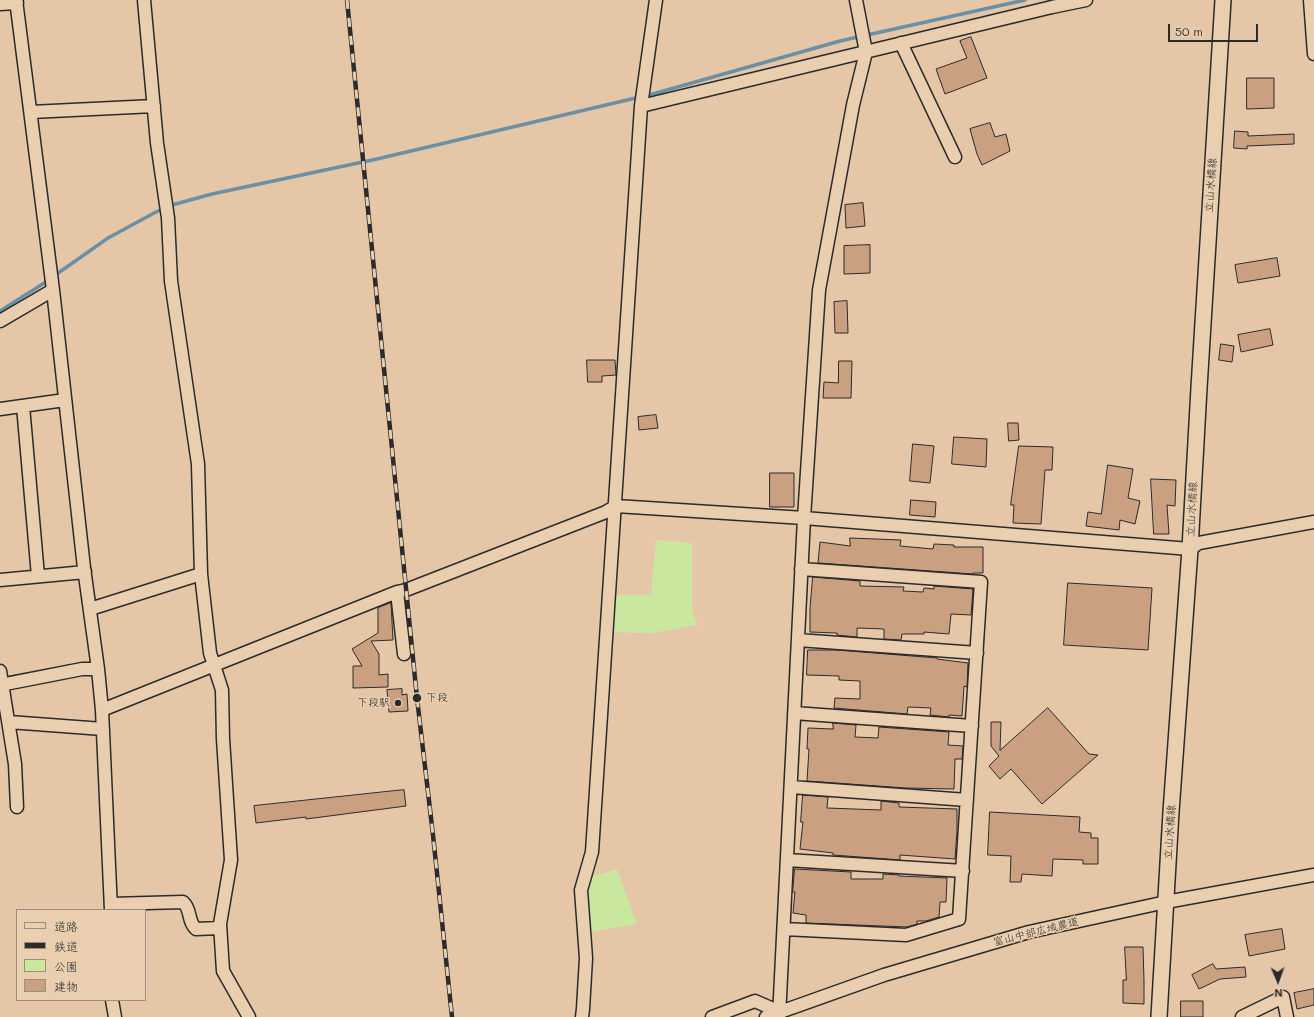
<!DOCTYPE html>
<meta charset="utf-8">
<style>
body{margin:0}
#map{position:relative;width:1314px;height:1017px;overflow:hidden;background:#e5c7a8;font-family:Mali,"Klee One",sans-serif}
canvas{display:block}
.legend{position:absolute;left:16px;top:909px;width:130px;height:92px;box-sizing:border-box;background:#e9cfb0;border:1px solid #9d8d7b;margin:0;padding:5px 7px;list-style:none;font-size:12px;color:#2b2b2b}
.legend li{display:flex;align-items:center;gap:8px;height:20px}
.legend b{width:20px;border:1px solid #9d8d7b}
.north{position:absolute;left:1258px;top:961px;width:40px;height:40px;-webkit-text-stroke:3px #e9cfb0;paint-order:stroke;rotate:178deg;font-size:11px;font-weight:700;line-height:16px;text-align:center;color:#2b2b2b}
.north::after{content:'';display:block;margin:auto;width:14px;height:18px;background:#2b2b2b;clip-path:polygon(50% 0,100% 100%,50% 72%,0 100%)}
.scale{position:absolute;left:1168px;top:24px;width:90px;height:18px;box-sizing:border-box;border:2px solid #2b2b2b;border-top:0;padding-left:5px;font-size:12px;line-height:14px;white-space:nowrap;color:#2b2b2b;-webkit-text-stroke:3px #e9cfb0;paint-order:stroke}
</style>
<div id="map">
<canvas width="1314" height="1017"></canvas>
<ul class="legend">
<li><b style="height:5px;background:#e9cfb0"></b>道路</li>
<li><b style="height:5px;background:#2b2b2b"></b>鉄道</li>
<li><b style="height:11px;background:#c9e79f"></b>公園</li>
<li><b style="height:11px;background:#cba081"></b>建物</li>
</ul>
<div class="north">N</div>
<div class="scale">50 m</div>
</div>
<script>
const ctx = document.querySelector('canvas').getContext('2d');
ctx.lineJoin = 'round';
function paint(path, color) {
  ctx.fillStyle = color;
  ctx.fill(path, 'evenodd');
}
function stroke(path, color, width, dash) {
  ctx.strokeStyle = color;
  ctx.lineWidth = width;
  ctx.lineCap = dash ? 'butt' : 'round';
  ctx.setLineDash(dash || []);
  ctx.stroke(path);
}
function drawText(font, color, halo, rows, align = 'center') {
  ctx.font = font + ' Mali,"Klee One",sans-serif';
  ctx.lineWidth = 3;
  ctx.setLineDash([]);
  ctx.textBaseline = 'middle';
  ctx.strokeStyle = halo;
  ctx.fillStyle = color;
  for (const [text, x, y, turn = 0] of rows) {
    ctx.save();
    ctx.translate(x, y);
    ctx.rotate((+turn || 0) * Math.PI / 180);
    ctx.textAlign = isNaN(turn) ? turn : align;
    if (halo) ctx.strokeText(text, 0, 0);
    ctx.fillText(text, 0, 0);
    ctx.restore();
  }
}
const green = new Path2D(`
 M656 540 692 543V609L697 625 651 633 611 632 614 595H651Z
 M617 869 637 924 590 932 584 895 588 878Z`);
const stream = new Path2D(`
 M646 96 840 41 1025 0
 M54 276 108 238 156 212 172 205 212 194 377 159 640 97
 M0 311 49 280`);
const building = new Path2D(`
 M971 37 987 78 945 94 936 69 967 58 960 41Z
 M1247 78H1274V108L1247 109Z
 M990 123 995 137 1006 134 1010 151 982 165 977 154 970 129Z
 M1235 131 1248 132V136L1294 134V144L1247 146V149L1234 148Z
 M863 203 865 226 846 228 845 205Z
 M870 245V273L844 274V246Z
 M1277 258 1280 276 1238 283 1235 265Z
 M847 301 848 333H835L834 302Z
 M1270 329 1273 345 1241 352 1238 335Z
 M1221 344 1234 346 1232 362 1219 360Z
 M587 360H615L616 375 602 376V382H588Z
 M839 361H852L851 398H823L824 382 838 383Z
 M656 415 658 428 639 430 638 417Z
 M1008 423H1018L1019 440 1009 441Z
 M954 437 987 439 986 467 952 464Z
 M913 444 934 446 930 483 910 481Z
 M1019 446 1053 447 1052 470H1045L1041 524 1013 523 1014 505H1011Z
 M1108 465 1133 469 1128 498 1140 501 1135 524 1120 520 1119 530 1086 526 1088 512 1101 514Z
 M770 473H794V507H770Z
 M1151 479 1176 480 1175 506 1167 505 1169 534H1154Z
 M911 500 936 502 935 517 910 515Z
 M850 538 901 540 900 546 933 549 934 544 954 545V547H983V573H973V574L818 563 820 542 850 546Z
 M813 577 860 581V586L904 587 903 591 923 592 924 588 934 589V586L973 589 971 615 951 614 949 634 924 632V634H902L901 640 884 639V629L857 628V637L837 635V633L810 632V609Z
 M1068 583 1152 588 1148 650 1064 645Z
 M391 603 393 640 371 641 379 654V675L388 674V687L353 688V666H362L352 649 378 633V608Z
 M808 650H837L937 658V659L968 663 967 687 964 686 962 716 949 715V717L930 715 931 708 908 707 907 714 834 708 835 698 860 699V681L839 680V676L807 675Z
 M402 689V695L407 694 408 711 389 712 387 690Z
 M1048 708 1089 754 1098 755 1042 804 1011 769 1000 779 989 766 999 756 991 746V722H1001L1000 750Z
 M833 723 856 725 855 737 878 738 879 727 949 732 948 745 963 746 962 759H955L954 789 906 788 807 781 809 749H807L808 728 833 729Z
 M404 790 406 806 306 819V817L256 823 254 806Z
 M803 795 828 797 827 808 881 810V801L899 803V807L957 809V831L955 859 900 855V860L833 855V853L800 849 803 822H801Z
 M990 812 1080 817 1079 832 1091 833V838H1098V864H1083V860L1053 859 1052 876 1022 874 1021 882H1010L1011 856 988 855Z
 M795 869 851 872V879H883V874L899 875V876L947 878 946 902H940L939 917 926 921H917V924L907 927 806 923V915L793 913 795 892H793Z
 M1282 929 1285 949 1249 956 1245 935Z
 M1125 947H1143L1144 981V1004L1123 1003V980H1126Z
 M1213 964 1216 969 1245 967 1246 977 1220 979 1199 989 1192 975Z
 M1314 989V1005L1297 1009 1294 993Z
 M1181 1001H1203V1017H1181Z`);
const minor = new Path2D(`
 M16 0 53 290 84 568 98 669 102 710 111 910
 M144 0 157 143 168 218 171 281 198 464 201 574 210 653 222 690 223 739 231 860 220 924 223 971 249 1017
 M1310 0 1314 54
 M0 4 17 3
 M901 43 955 157
 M641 106 1052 7 1086 0
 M31 112 154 106
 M0 321 53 290
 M23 406 38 576
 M0 409 65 400
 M0 580 85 572
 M397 592 404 654
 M90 609 201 574
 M798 640 977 653
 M0 671 15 764 17 807
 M0 685 82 669H98
 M102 710 397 592 406 590 606 512 616 506 804 518 1190 549 1199 543 1314 522
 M794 713 972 726
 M9 722 103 729
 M791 787 967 800
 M787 860 963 871
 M111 904 183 902C192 910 187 921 196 929L220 928
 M784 929 906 935 959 919 981 582 801 569
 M112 1000 115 1017
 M582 1017 583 1009 586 958 581 890 592 852 641 106 656 0
 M712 1017 755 1001 780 1012
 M766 1017 884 975 1029 932 1166 902 1314 875
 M779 1017 804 518 819 290 853 105 866 52 856 0
 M1242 1017 1283 997 1287 1017`);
const major = new Path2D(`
 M1159 1017 1171 812 1190 549 1199 388 1223 0`);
const rail = new Path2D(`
 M347 0 417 698 433 835 452 1017`);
const markers = [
 [417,698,5,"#2b2b2b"],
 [398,703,4,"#2b2b2b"]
];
const streetNames = [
 ["立山水橋線",1211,185,-86],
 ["立山水橋線",1192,509,-87],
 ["立山水橋線",1170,832,-86],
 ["富山中部広域農道",1036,932,-14]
];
const poiNames = [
 ["下段",426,698],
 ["下段駅",390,703,"right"]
];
paint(green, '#c9e79f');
stroke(stream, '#6b8fa5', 3.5);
paint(building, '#cba081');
stroke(building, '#2b2b2b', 1);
stroke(minor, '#2b2b2b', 15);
stroke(major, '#2b2b2b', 18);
stroke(minor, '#e9cfb0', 12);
stroke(major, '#e9cfb0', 15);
stroke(rail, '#2b2b2b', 4.5);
stroke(rail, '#e9cfb0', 3, [9]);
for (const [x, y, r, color] of markers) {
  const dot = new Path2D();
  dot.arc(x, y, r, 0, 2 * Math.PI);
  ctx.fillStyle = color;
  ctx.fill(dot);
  stroke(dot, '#e9cfb0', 1.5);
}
drawText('11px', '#2b2b2b', '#e9cfb0', streetNames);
drawText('11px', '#2b2b2b', '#e9cfb0', poiNames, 'left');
</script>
